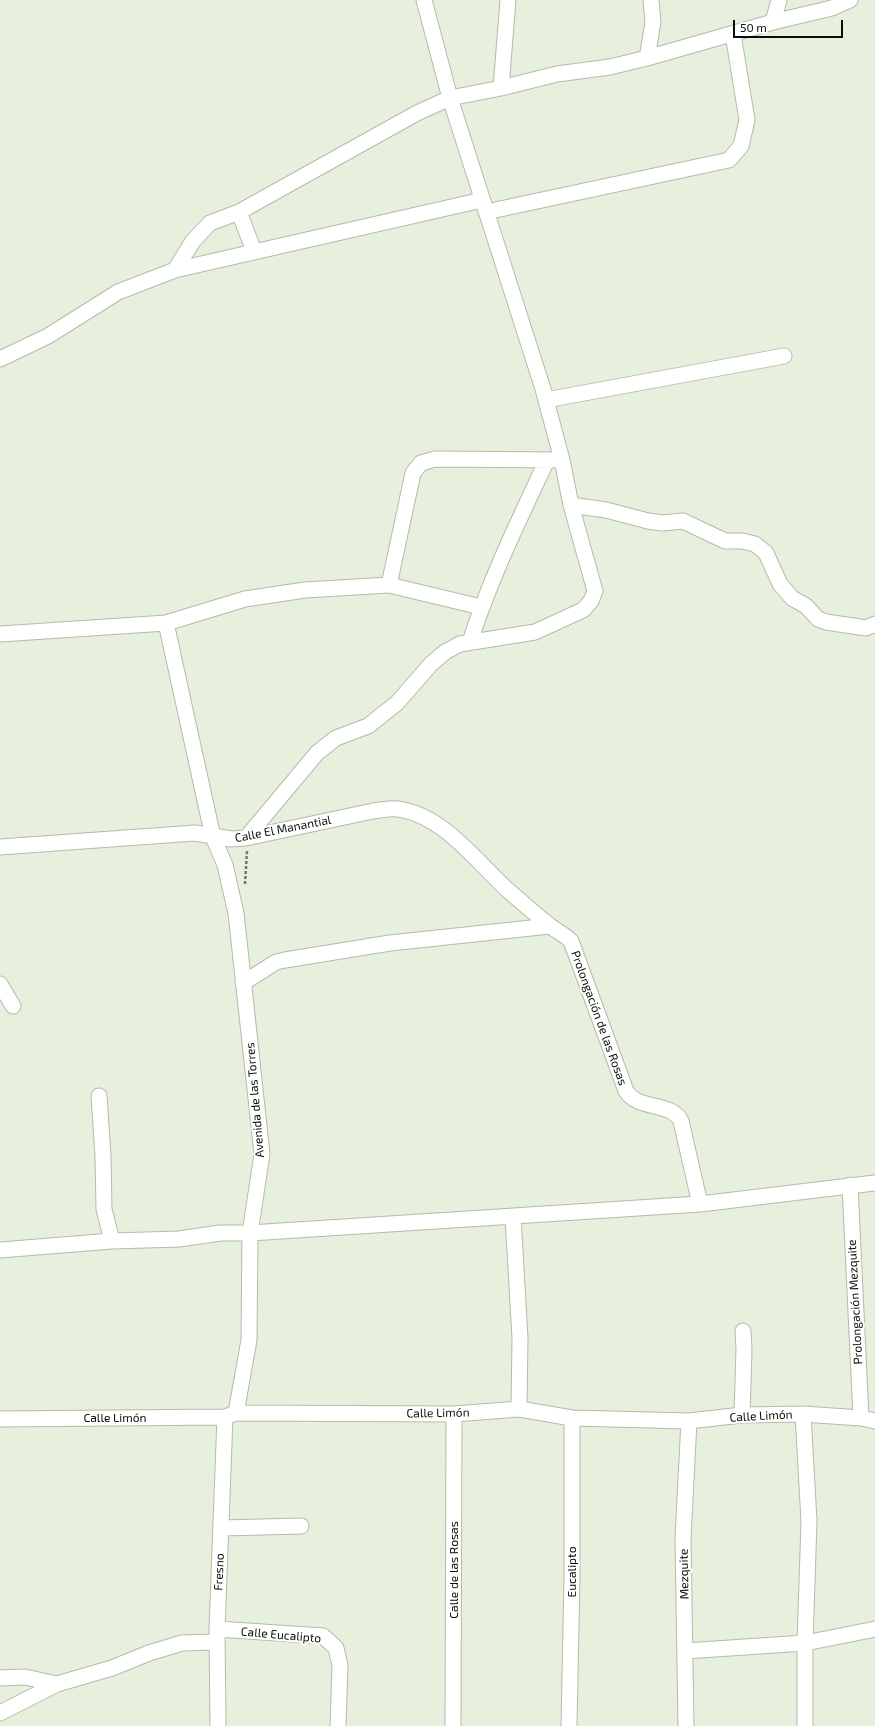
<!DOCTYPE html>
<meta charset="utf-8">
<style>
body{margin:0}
#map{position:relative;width:875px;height:1726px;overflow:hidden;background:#e7f0dc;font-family:"Exo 2",sans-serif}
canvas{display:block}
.scale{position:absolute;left:733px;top:20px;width:110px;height:18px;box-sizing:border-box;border:2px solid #0a0d07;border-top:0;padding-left:5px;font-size:12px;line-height:14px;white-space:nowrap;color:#0a0d07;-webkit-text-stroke:3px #fff;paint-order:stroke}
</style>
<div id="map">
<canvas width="875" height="1726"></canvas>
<div class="scale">50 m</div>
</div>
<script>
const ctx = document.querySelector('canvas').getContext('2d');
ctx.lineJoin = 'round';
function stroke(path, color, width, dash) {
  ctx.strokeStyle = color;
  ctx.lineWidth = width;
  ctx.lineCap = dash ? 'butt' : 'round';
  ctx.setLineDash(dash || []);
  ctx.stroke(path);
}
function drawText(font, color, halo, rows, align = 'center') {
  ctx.font = font + ' "Exo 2",sans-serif';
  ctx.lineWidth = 4;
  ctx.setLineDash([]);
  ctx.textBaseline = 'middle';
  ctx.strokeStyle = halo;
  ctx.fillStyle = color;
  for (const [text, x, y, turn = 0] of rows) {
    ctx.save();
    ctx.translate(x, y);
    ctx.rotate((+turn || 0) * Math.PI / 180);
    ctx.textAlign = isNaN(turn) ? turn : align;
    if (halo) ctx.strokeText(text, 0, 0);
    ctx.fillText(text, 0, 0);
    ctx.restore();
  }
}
const path = new Path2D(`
 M245 884 247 851`);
const street = new Path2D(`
 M773 22 779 0
 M647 58 653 22 651 0
 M501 88 508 0
 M239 212 254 251
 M486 212 729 160 741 146 747 120 733 34
 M175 270 482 200
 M0 359 48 336 118 292 175 270 193 241 210 223 239 212 417 113 450 98 501 88 557 74 610 67 647 58 773 22 832 8 850 0
 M546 400 784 356
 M571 505 606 510 648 521 662 523 683 521 725 541H742L755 544 766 553 780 584 792 598 806 606 818 619 826 622 866 628 875 624
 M389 585 413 473 421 463 435 459 562 460
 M166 623 213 837 225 865 236 913 262 1154 250 1233 249 1340 236 1413
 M0 634 166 623 245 599 305 590 389 585 481 607
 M470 642C490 579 519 520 547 460
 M246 838 317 753 336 738 368 726 397 703 431 664 445 652 460 644 535 632 583 610 591 601 595 591 571 505 562 460 543 389 450 98 424 0
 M0 847 195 833 231 839 246 838 373 811C382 810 390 808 398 809 444 815 478 864 511 893 524 904 536 915 549 925 556 931 564 934 571 941L626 1091C638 1111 671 1101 681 1121L700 1204
 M243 983 276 962 285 960 390 943 550 926
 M0 984 13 1006
 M99 1096 103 1156 104 1209 112 1241
 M850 1185 861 1418
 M513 1217 520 1338 519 1409
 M0 1250 112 1241 179 1239 220 1233H250L700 1204 875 1183
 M803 1414 809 1521 805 1643V1726
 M742 1415 744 1349 743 1331
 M0 1419 225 1417 236 1413 454 1414 519 1409 572 1418 689 1421 742 1415 803 1414 861 1418 875 1421
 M221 1528 301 1526
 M217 1629 323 1636 336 1648 340 1666 338 1726
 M685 1651 805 1643 875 1629
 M0 1678 25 1677 57 1684
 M0 1713 57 1684 112 1668 149 1653 182 1643 217 1642
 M218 1726 217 1629 225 1417
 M453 1726 454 1414
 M569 1726 572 1576V1418
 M686 1726 683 1538 689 1421`);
const streetNames = [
 ["Calle El Manantial",283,829,-11],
 ["Prolongación de las Rosas",599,1018,70],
 ["Avenida de las Torres",255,1100,-95],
 ["Prolongación Mezquite",855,1302,-93],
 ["Calle Limón",438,1413,-1],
 ["Calle Limón",761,1416,-3],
 ["Calle Limón",115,1418],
 ["Calle de las Rosas",454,1570,-90],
 ["Fresno",219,1572,-88],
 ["Eucalipto",572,1572,-90],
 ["Mezquite",684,1574,-91],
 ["Calle Eucalipto",281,1635,5]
];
stroke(street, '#b3bca9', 17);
stroke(path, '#707569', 2.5, [3, 2]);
stroke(street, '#fff', 15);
drawText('12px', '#0a0d07', '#fff', streetNames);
</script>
